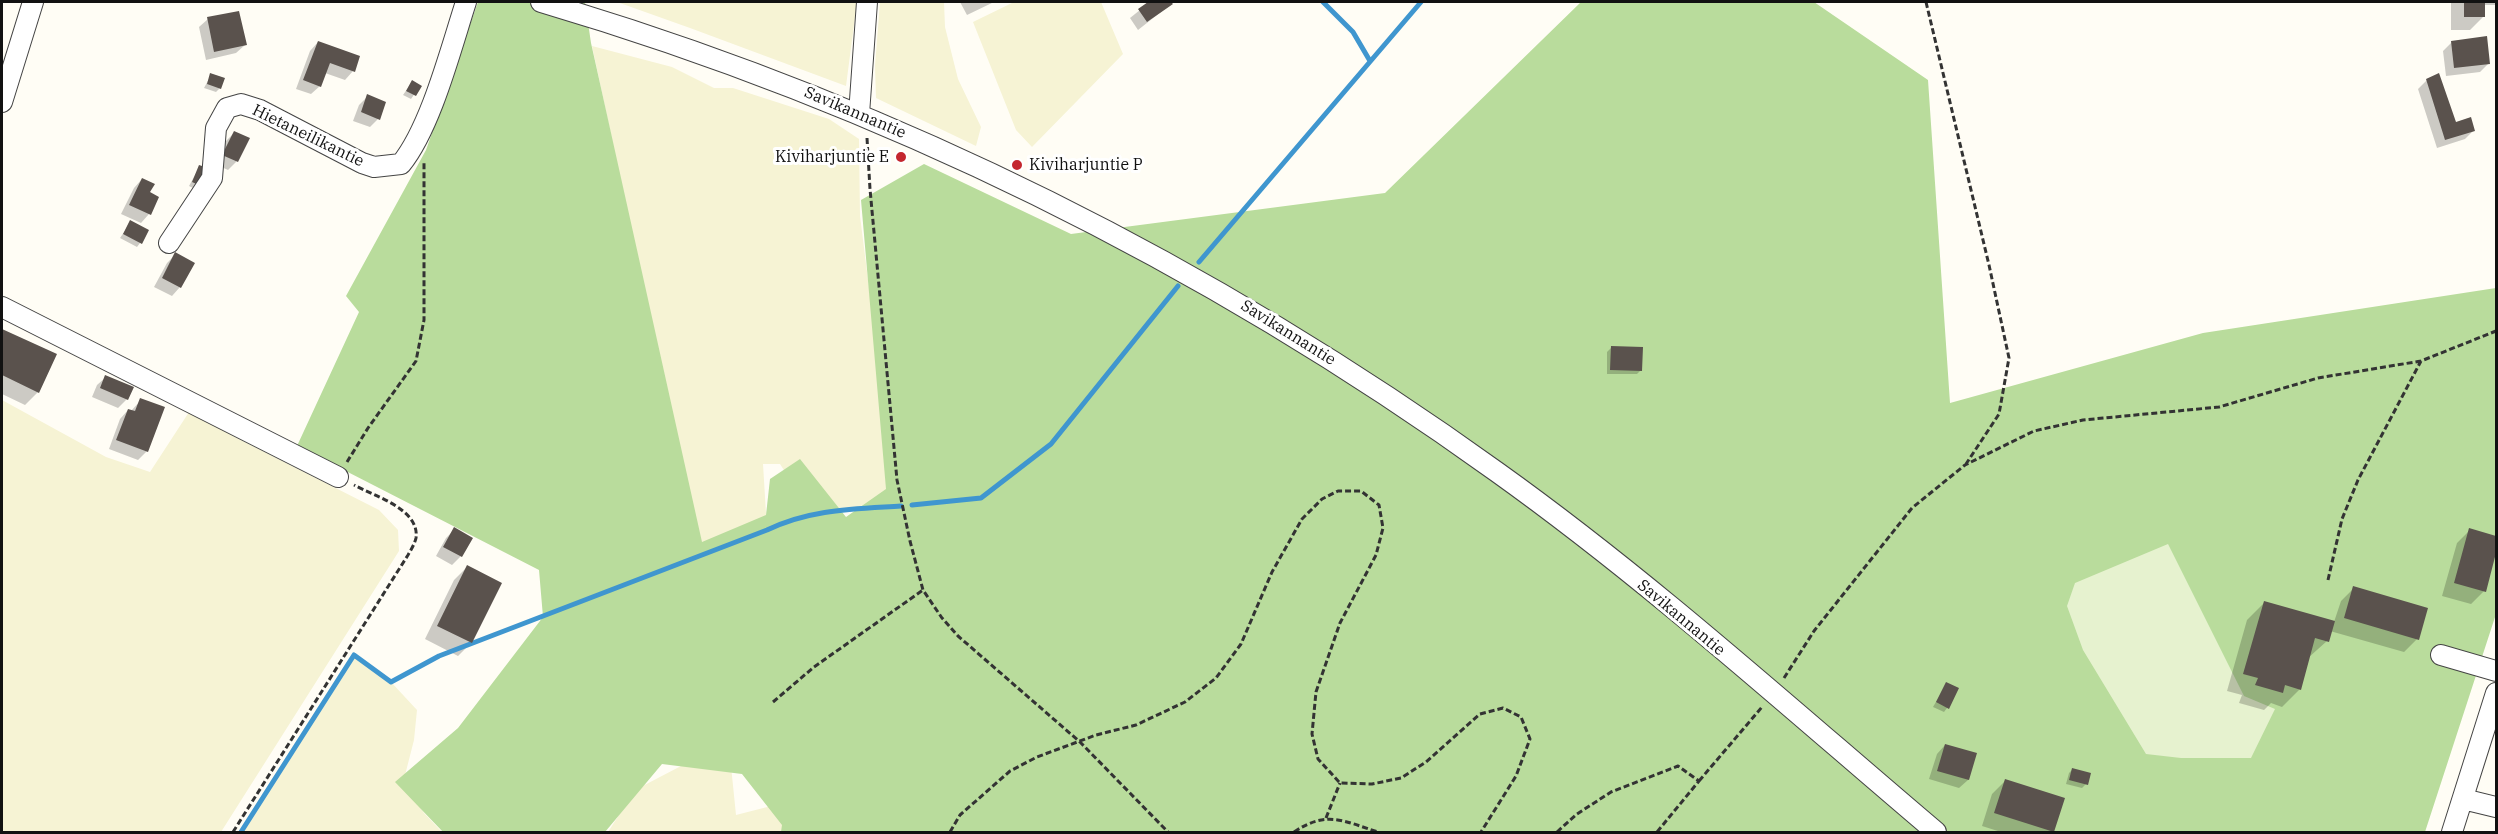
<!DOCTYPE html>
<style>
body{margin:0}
#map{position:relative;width:2498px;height:834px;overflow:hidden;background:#fffdf5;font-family:"IBM Plex Serif",serif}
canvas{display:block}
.frame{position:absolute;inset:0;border:3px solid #111;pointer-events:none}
</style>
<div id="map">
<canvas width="2498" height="834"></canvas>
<div class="frame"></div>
</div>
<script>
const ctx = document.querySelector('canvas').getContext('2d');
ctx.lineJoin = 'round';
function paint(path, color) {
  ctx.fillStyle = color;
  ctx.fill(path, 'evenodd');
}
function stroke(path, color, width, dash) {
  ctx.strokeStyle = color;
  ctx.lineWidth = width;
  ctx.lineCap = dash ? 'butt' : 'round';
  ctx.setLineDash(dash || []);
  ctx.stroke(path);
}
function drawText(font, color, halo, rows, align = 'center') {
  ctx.font = font + ' "IBM Plex Serif",serif';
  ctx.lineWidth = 6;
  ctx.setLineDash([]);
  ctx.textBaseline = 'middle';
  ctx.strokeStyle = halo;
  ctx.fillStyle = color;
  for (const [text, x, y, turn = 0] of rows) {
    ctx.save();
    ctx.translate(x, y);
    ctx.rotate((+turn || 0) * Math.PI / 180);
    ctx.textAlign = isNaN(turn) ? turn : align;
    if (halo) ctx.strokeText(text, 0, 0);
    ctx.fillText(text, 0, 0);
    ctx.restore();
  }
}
const farmland = new Path2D(`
 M617 2H857L846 86 690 28Z
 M880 2H944L945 27 958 79 981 127 976 146 876 98 875 66Z
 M1014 2H1101L1123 54 1032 147 1016 130 973 22Z
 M592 46 672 67 714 88H733L829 119 859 139 860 216 885 415 887 507 824 511 812 514 780 464H763L767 530 701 556Z
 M2 400 106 457 150 472 191 409 235 437 379 510 398 530 399 551 221 832H2Z
 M354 655 391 682 417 710 414 740 403 783 424 813 442 832H241Z
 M730 756 736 815 775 805 787 832H608L635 790 681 766Z`);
const forest = new Path2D(`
 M478 2H585L591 43 702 542 766 515 770 479 800 459 846 517 886 489 861 200 924 164 1071 234 1385 193 1581 2H1814L1928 80 1950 403 2203 333 2496 288V614L2425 832H781L782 825 742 774 662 764 605 832H443L395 782 458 728 543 617 539 570 297 446 359 312 346 296 426 150Z`);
const pitch = new Path2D(`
 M2168 544 2244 696 2275 709 2251 758H2181L2146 754 2083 650 2067 606 2075 583Z`);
const shadow = new Path2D(`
 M960 2H994L967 15Z
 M1150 2H1169L1171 4 1138 30 1130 18Z
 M2451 2H2496V5H2483V17L2470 30H2451Z
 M208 19 245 45 236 53 206 60 199 27Z
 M318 42 353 71 345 80 325 73 320 86 311 94 296 89 310 51Z
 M2452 42 2489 63 2480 72 2446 76 2443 51Z
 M211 75 220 88 216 92 204 88Z
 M2427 80 2455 124 2473 131 2465 139 2437 148 2418 89Z
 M412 82 420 86 411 99 403 95Z
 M368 96 378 119 370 127 353 121 359 105Z
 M234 133 247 139 236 162 228 170 215 164 226 141Z
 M200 166 195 189 189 186Z
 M142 179 148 193 158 197 149 214 141 223 121 214 134 188Z
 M131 222 140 243 137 247 120 238Z
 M176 254 180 287 172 296 154 287 167 263Z
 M2 330 55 355 38 392 25 405 2 394Z
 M1611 348 1641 370 1637 374H1607V352Z
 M106 377 127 399 118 408 92 397 97 385Z
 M141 400 147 451 138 460 109 449 120 419 128 410 131 411Z
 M455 529 471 538 461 556 452 565 436 556 446 538Z
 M2470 530 2496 537V548L2484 591 2471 604 2442 596 2457 543Z
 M467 567 500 583 471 643 458 656 425 639 454 580Z
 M2354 588 2417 639 2404 652 2330 631 2327 641 2308 658 2300 689 2282 707 2271 703 2264 710 2239 703 2242 695 2227 691 2247 620 2264 603 2334 622 2341 601Z
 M1947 683V708L1944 712 1933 707Z
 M1945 745 1976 754 1968 780 1959 788 1929 779 1937 754Z
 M2073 769 2086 784 2082 788 2066 784 2069 773Z
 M2005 781 2063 799 2052 832H2001L1982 826 1992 794Z`);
const stream = new Path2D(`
 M1323 2 1353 32 1370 61
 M1199 262 1421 2
 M912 505 981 498 1051 444 1178 286
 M241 832 354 655 391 682 439 656 767 530C810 509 854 509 901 506`);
const building = new Path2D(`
 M1148 2H1171L1173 4 1147 22 1138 9Z
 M2464 2H2485V17H2464Z
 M239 11 247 45 214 52 207 17Z
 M2487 36 2490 64 2454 68 2451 41Z
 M318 41 360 56 355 72 330 63 321 87 303 80Z
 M210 73 225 78 221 89 207 84Z
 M2439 73 2456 122 2471 117 2475 131 2445 140 2426 79Z
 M412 80 422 86 416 96 406 91Z
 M367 94 386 102 380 120 361 112Z
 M234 131 250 138 238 162 222 155Z
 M199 165 208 168 201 186 192 182Z
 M142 178 155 184 150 192 159 197 151 215 129 205Z
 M130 220 149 230 142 244 123 234Z
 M175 252 195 263 181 288 162 278Z
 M2 329 57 354 39 393 2 375Z
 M1611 346 1643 347 1642 371 1610 370Z
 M105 375 134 387 128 400 100 388Z
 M140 398 165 407 148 452 116 440 128 409 135 411Z
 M454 527 473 538 462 557 443 547Z
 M2469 528 2496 536V553L2486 592 2454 583Z
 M467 565 502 583 472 643 437 626Z
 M2353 586 2428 608 2419 640 2344 618Z
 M2264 601 2335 621 2329 642 2315 638 2301 690 2285 685 2283 693 2255 685 2258 678 2243 674Z
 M1946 682 1959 688 1949 709 1936 702Z
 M1945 744 1977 753 1969 780 1937 771Z
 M2072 768 2091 773 2088 785 2069 780Z
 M2005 779 2065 798 2054 832 1994 813Z`);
const path = new Path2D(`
 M1926 2 1989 265 2009 358 1999 414 1966 464
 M867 138 870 189 897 480 910 541 923 590 942 618 958 636 1080 742 1168 832
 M347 462 368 428 416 361 424 320V163
 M2328 580 2342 519 2358 480 2421 361
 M1784 678 1814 631 1912 508 1965 465 2034 431 2083 420 2219 407 2318 378 2421 361 2496 331
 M773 702 814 667 923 590
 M1699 781 1762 707
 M1326 818 1340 783
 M233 832 408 555C411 550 415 543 416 538 420 509 374 496 354 485
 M950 832 960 815 1010 771 1037 757 1096 735 1136 725 1185 702 1216 678 1241 644 1272 572 1302 519 1322 499 1338 491H1361L1379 505 1383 528 1376 555 1340 623 1316 692 1312 734 1318 759 1340 783 1372 784 1401 778 1426 762 1480 714 1503 708 1521 717 1530 739 1516 776 1481 832
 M1294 832C1327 810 1343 821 1378 832
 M1557 832 1577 814 1611 792 1678 766 1699 781 1657 832`);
const minor = new Path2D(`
 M541 2C886 104 1205 262 1497 472 1651 582 1792 710 1936 832
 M2 102 33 2
 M859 114 867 2
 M169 243 212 178 216 128 227 108 241 104 260 110 362 163 374 167 401 164C431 127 451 48 466 2
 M2 307 338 477
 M2441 655 2496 671
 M2463 799 2496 807
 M2452 832 2496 693`);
const markers = [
 [901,157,6,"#c4262e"],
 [1017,165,6,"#c4262e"]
];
const streetNames = [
 ["Savikannantie",855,113,23],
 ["Hietaneilikantie",308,136,26],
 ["Savikannantie",1288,333,32],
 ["Savikannantie",1681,618,40]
];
const poiNames = [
 ["Kiviharjuntie E",889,157],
 ["Kiviharjuntie P",1029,165,"left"]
];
paint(farmland, '#f6f3d4');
paint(forest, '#b9dc9c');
paint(pitch, '#e6f2cf');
paint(shadow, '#0003');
stroke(stream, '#3f96cf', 5);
paint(building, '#5a524d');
stroke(minor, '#444', 22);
stroke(path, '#333', 3, [6, 3]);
stroke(minor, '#fff', 20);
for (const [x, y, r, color] of markers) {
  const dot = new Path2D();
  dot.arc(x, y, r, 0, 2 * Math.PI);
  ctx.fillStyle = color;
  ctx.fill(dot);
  stroke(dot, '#fff', 2);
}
drawText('16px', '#111', '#fff', streetNames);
drawText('16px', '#111', '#fff', poiNames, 'right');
</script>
